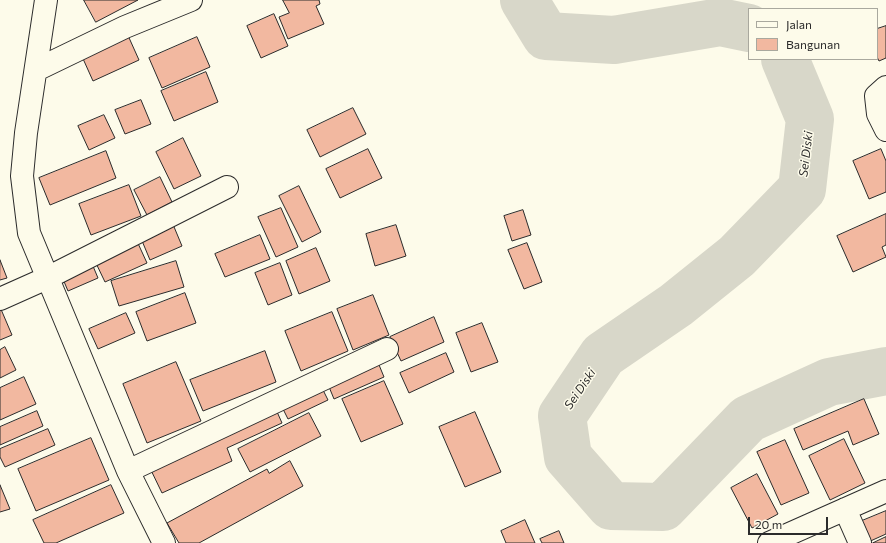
<!DOCTYPE html>
<style>
body{margin:0}
#map{position:relative;width:886px;height:543px;overflow:hidden;background:#fdfbea;font-family:Commissioner,sans-serif}
canvas{display:block}
.legend{position:absolute;left:748px;top:8px;width:130px;height:52px;box-sizing:border-box;background:#fdfbea;border:1px solid #a9a89e;margin:0;padding:5px 7px;list-style:none;font-size:12px;color:#2b2b2b}
.legend li{display:flex;align-items:center;gap:8px;height:20px}
.legend b{width:20px;border:1px solid #a9a89e}
.scale{position:absolute;left:748px;top:517px;width:80px;height:18px;box-sizing:border-box;border:2px solid #2b2b2b;border-top:0;padding-left:5px;font-size:12px;line-height:14px;white-space:nowrap;color:#2b2b2b;-webkit-text-stroke:3px #fdfbea;paint-order:stroke}
</style>
<div id="map">
<canvas width="886" height="543"></canvas>
<ul class="legend">
<li><b style="height:5px;background:#fdfbea"></b>Jalan</li>
<li><b style="height:11px;background:#f2b8a0"></b>Bangunan</li>
</ul>
<div class="scale">20 m</div>
</div>
<script>
const ctx = document.querySelector('canvas').getContext('2d');
ctx.lineJoin = 'round';
function stroke(path, color, width, dash) {
  ctx.strokeStyle = color;
  ctx.lineWidth = width;
  ctx.lineCap = dash ? 'butt' : 'round';
  ctx.setLineDash(dash || []);
  ctx.stroke(path);
}
function paint(path, color) {
  ctx.fillStyle = color;
  ctx.fill(path, 'evenodd');
}
function drawText(font, color, halo, rows, align = 'center') {
  ctx.font = font + ' Commissioner,sans-serif';
  ctx.lineWidth = 3;
  ctx.setLineDash([]);
  ctx.textBaseline = 'middle';
  ctx.strokeStyle = halo;
  ctx.fillStyle = color;
  for (const [text, x, y, turn = 0] of rows) {
    ctx.save();
    ctx.translate(x, y);
    ctx.rotate((+turn || 0) * Math.PI / 180);
    ctx.textAlign = isNaN(turn) ? turn : align;
    if (halo) ctx.strokeText(text, 0, 0);
    ctx.fillText(text, 0, 0);
    ctx.restore();
  }
}
const river = new Path2D(`
 M524 0 546 36 614 40 720 22 749 28
 M785 59 810 119 802 189 737 256 676 305 603 355 562 416 568 457 611 506 663 507 748 419 829 382 886 371`);
const building = new Path2D(`
 M84 0H138L96 22Z
 M283 0H319L320 4 316 6 324 24 288 39 279 17 289 13Z
 M274 14 288 46 261 58 247 26Z
 M886 26V58L879 61 877 57V29Z
 M126 31 139 60 93 81 80 52Z
 M197 37 210 67 162 88 149 58Z
 M206 72 218 102 174 121 161 91Z
 M141 100 151 124 125 134 115 110Z
 M353 108 366 134 320 157 307 130Z
 M104 115 115 138 89 150 78 126Z
 M183 138 201 176 174 189 156 152Z
 M368 149 382 178 340 198 326 169Z
 M881 149 886 161V192L869 199 853 161Z
 M106 151 116 178 50 205 39 178Z
 M160 177 172 202 147 215 134 190Z
 M129 185 141 216 91 235 79 204Z
 M299 186 321 232 302 242 279 196Z
 M281 208 298 247 276 257 258 217Z
 M523 210 531 235 512 241 504 216Z
 M886 214V245L882 247 886 257 853 272 837 236Z
 M172 222 182 246 150 260 140 236Z
 M396 225 406 256 375 266 366 234Z
 M260 235 270 259 225 277 215 254Z
 M136 239 147 263 105 282 94 259Z
 M527 243 542 282 524 289 508 250Z
 M316 248 330 281 299 294 286 261Z
 M90 259 98 278 68 291 60 272Z
 M0 260 7 278 0 280Z
 M176 261 184 287 119 306 111 281Z
 M280 263 292 295 268 305 255 273Z
 M185 293 196 323 147 341 136 312Z
 M373 295 389 335 353 350 337 309Z
 M0 307 12 335 0 340Z
 M332 312 348 351 301 371 285 331Z
 M126 313 135 333 98 349 89 329Z
 M434 317 444 342 401 361 390 337Z
 M482 323 498 362 471 372 456 333Z
 M5 347 16 370 0 378V350Z
 M265 351 276 382 203 411 190 380Z
 M446 353 454 372 409 393 400 373Z
 M377 360 384 377 334 399 327 382Z
 M176 362 201 421 147 443 123 384Z
 M24 377 36 404 0 420V388Z
 M384 381 403 424 361 442 342 399Z
 M320 384 328 400 288 419 280 403Z
 M864 399 879 434 853 445 848 431 803 450 794 429Z
 M274 405 282 423 227 448 232 461 162 493 148 464Z
 M37 411 43 426 0 445V427Z
 M475 412 501 472 465 487 439 427Z
 M309 413 321 436 250 472 238 449Z
 M48 429 55 445 5 467 0 457V449Z
 M91 438 109 480 36 511 18 469Z
 M844 439 865 483 830 500 809 456Z
 M785 440 809 493 781 505 757 452Z
 M290 461 303 486 199 543H179L167 523 267 469 269 473Z
 M757 474 778 514 752 528 731 488Z
 M0 485 10 509 0 512Z
 M111 485 124 513 56 543H44L33 520Z
 M886 511V534L866 543 857 523Z
 M525 520 535 543H506L501 531Z
 M559 531 564 543H542L540 539Z
 M886 537V543H873Z`);
const minor = new Path2D(`
 M46 0 26 133 22 176 29 233 128 471 164 543
 M36 70 125 27 191 0
 M886 87 876 96 878 114 886 130
 M0 299 47 278 227 187
 M128 471 387 349
 M845 509 860 543
 M769 543 886 491`);
const waterNames = [
 ["Sei Diski",806,154,-83],
 ["Sei Diski",580,389,-56]
];
stroke(river, '#d8d7c9', 48);
paint(building, '#f2b8a0');
stroke(building, '#2b2b2b', 1);
stroke(minor, '#2b2b2b', 24);
stroke(minor, '#fdfbea', 22);
drawText('italic 12px', '#2b2b2b', '#fdfbea', waterNames);
</script>
